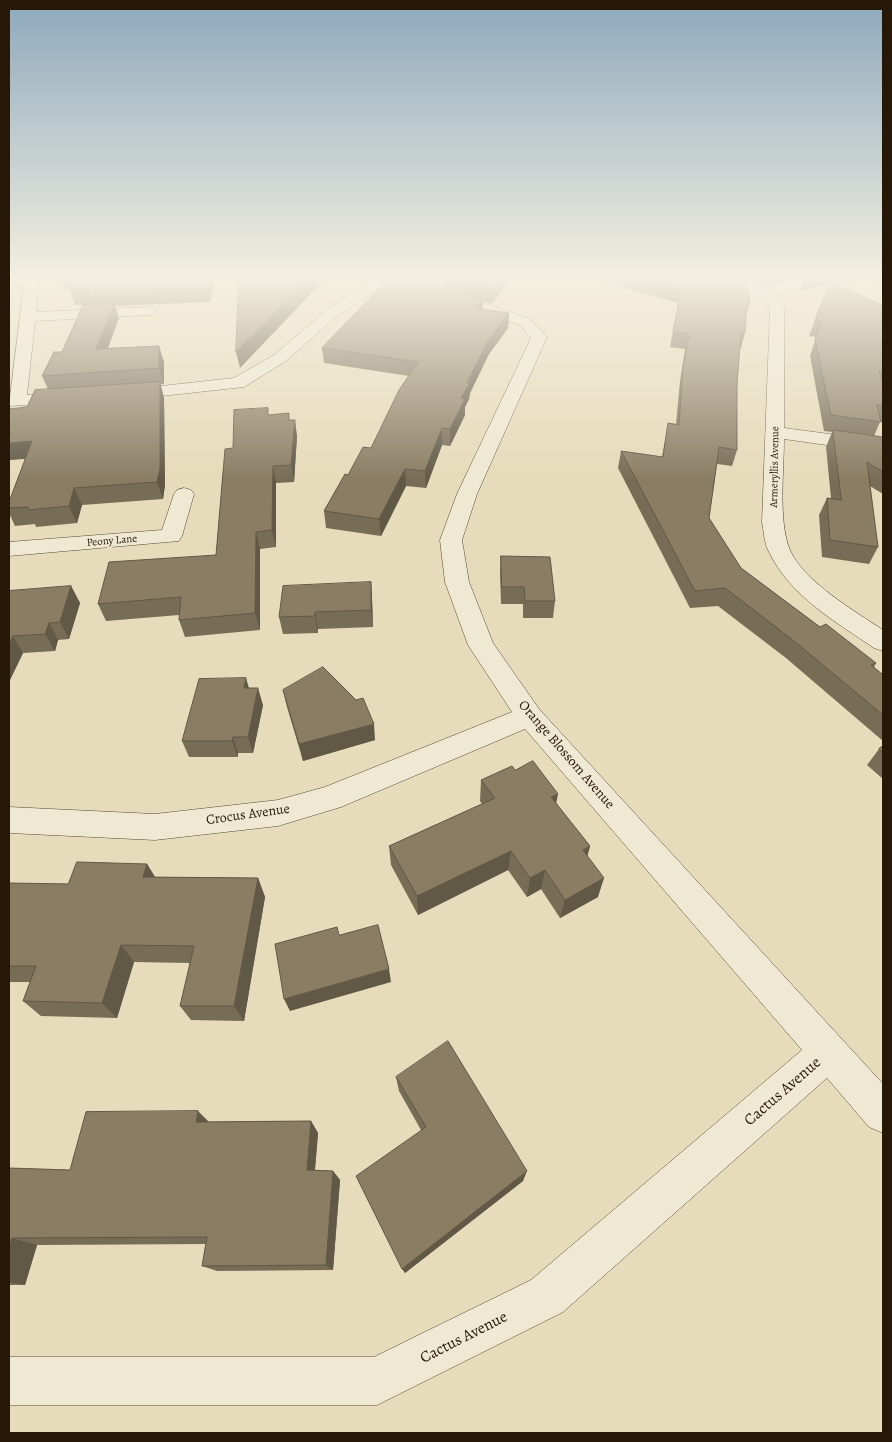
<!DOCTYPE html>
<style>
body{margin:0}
#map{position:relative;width:892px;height:1442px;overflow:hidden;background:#e6dbba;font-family:Alegreya,serif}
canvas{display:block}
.frame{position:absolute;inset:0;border:10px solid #261707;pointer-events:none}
</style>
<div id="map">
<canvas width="892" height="1442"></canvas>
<div class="frame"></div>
</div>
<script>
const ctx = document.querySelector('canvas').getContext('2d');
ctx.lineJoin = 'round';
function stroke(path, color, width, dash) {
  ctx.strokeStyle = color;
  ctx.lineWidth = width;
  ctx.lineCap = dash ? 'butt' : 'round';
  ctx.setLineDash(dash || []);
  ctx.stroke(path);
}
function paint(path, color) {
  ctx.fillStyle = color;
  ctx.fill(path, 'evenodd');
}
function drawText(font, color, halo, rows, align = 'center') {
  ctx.font = font + ' Alegreya,serif';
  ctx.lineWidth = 4;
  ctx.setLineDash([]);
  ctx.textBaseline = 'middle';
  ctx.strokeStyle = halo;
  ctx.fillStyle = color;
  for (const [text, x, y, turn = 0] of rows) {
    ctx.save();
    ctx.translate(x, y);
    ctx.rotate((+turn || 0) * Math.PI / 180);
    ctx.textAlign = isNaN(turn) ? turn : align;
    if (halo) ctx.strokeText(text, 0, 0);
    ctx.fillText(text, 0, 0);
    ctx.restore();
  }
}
const minor = new Path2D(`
 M25 278H39L36 312 149 307 154 308 156 311 154 314 149 315 35 321 27 395 67 393 73 394 76 398 73 402 67 403 9 406Z
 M376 278H410L530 319 547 337 477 494 462 540 469 582 493 643 539 709 883 1084V1133L869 1127 827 1078 563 1312 377 1405H9V1357H374L531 1280 802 1050 525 729 341 807 278 826 155 840 9 833V807L155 814 278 800 325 787 512 712 468 645 445 582 440 540 457 494 531 338 520 325 391 281 337 316 286 361 244 387 125 400 119 399 116 395 119 391 125 390 234 378 274 355 327 310Z
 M716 278H742L767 288 808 278H835L833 281 775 294 784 309V428L883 441V453L784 439C784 470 778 522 790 550 803 581 856 612 883 630V651L874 648C836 622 790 596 769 552 764 543 764 532 762 522L770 309C760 289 738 286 718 281Z
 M869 278H883V286L878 285Z
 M184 488 191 490 194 494 182 536 179 541 9 556V542L162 530 174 494 177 490Z`);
const wall = new Path2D(`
 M60 278H216L210 302 115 306 119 318 108 348 164 362V384H160L164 398 165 485 163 499 82 505 77 523 36 527 35 524 15 526 9 513V502L25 459 9 460 27 407 48 389 42 376 62 352 92 305H75L70 291 72 289H64Z
 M444 278H512L491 304 483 301V309L509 313 508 328 489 354 470 393 469 399 465 407V415L450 446 442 445 426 488 406 486 381 536 326 528 324 511 348 475 371 448 409 376 324 363 322 348 420 286 444 287Z
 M588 278H746L750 303 746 315 745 333 741 348H740L737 383V450L732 466 717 464 709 518 741 568 820 627 876 663 874 667 883 675V741L786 658 718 606 690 608 618 468 621 451 662 457 668 423 676 424 680 381 685 349 670 347 678 303Z
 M748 278H799L767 286Z
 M804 278H868L837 284 883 306V422H880L874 436 883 437V494L870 486 878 547 869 564 822 557 819 515 827 498H831L826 447 832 432 824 431 810 356 816 337 809 336 829 285 800 290Z
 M269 415 290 420 297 436 294 482 276 483V547L260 549V630L185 637 179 620V615L106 621 98 604 216 555 233 448Z
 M501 556 555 601 553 618H523V604H501L500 573Z
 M371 582 372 599 373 627 318 629V633L283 634 279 617Z
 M71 586 80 603 69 639 58 640 55 651 23 653 9 682V591Z
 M249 688 263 705 253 753H238V757H189L182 741Z
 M283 690 375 740 303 761 287 707Z
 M883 746V779L867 765 879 749Z
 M515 770 556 803 590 846 587 857 598 897 560 918 541 889 527 897 508 870 418 915 391 865 389 846 482 804 480 801 481 780Z
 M147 864 155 877 258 878 265 897 244 1021 191 1020 180 1006 190 963 134 962 117 1018 41 1016 23 1001 30 982H9V883L68 884Z
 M396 1077 523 1181 405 1273 421 1130 399 1091Z
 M311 1121 318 1133 315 1170 333 1171 340 1180 333 1270 217 1271 202 1266 206 1244 37 1245 25 1285H9V1168L70 1170 209 1122Z`);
const shadedWall = new Path2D(`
 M210 278H216L210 302 207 288Z
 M310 278H326L240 368 236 352Z
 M501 278H512L491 304 492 289Z
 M769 278H799L767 286Z
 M804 278H868L800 290Z
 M483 300V314L476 308Z
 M114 304 119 318 102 364 96 349Z
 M509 313 508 328 489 354 470 393 469 399 465 407V415L450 446V429L467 383 489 339Z
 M159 346 164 362V384L159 368Z
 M160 382 164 398 165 485 163 499 157 482Z
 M295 420 297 436 294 482 291 465Z
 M442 428V445L426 488 425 471Z
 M32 441 39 457 9 460V443Z
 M273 466 276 483V547L272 530Z
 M405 469 406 486 381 536 379 519Z
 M74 488 82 505 77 523 69 506Z
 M256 532 260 549V630L255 613Z
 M371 582 372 599 373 627 371 610Z
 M71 586 80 603 69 639 60 622Z
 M315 612 318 629V633L315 616Z
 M49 623 58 640 55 651 45 634Z
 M13 636 23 653 9 682V644Z
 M246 678 251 695 244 688Z
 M258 688 263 705 253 753 248 737Z
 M374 724 375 740 303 761 299 744Z
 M233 737 238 753V757L232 741Z
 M558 794 554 814 551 797Z
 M590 846 585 865 583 850Z
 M511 851 508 870 418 915 417 896Z
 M147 864 158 882 143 877Z
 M545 870 541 889 527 897 530 878Z
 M258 878 265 897 244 1021 234 1006Z
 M604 878 598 897 560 918 565 900Z
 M121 945 134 962 117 1018 102 1003Z
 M389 969 391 982 290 1011 284 999Z
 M198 1111 211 1124 196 1122Z
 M311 1121 318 1133 314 1180 307 1170Z
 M333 1171 340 1180 333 1270 326 1265Z
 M527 1171 523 1181 405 1273 402 1269Z
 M12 1238 37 1245 25 1285 9 1282V1248Z`);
const building = new Path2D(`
 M77 278H210L207 288 88 294 90 290 70 291Z
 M239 278H310L236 352Z
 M390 278H392L420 286 429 281 483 300 476 308 509 313 489 339 467 383H470L461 398 465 399 450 429 442 428 425 471 405 469 379 519 324 511 345 474 348 475 363 447 371 448 399 390 418 362 322 348Z
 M459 278H501L492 289Z
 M642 278H746L750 303H747L745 333 741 332 737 383V450L719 447 709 518 741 568 820 627 826 624 876 663 871 665 883 675V715L794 641 725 588 695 591 621 451 663 457 668 423 679 425 683 366 689 334 673 332 682 289Z
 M831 281 883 306V372L879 371 883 384V406L877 405 881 422 831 415 815 340 821 322 815 321Z
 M114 304 96 349 159 346V368L42 376 54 352H62L83 305Z
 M160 382V469L157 482 74 488 69 506 28 510V507L9 508V502L32 441 9 443V409L27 407 35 390Z
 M268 408V415L289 413V420H295L291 465 273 466 272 530 256 532 255 613 179 620 181 597 98 604 109 562 216 555 225 449 233 448 234 410Z
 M833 430 883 437V472L867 462 878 547 830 540 827 498 841 500Z
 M501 556 550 557 555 601H525L524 587H502Z
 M371 582V610L315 612V616L279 617 283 586Z
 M71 586 60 622 49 623 45 634 13 636 9 644V591Z
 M323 667 356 700 363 698 374 724 299 744 283 690Z
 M246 678 244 688H258L248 737H233L232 741H182L199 679Z
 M883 746V753L879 749Z
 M533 761 558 794 551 797 590 846 583 850 604 878 565 900 545 870 530 878 511 851 417 896 389 846 495 798 481 780 512 766 515 770Z
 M77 862 147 864 143 877 258 878 234 1006H180L194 946 121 945 102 1003 23 1001 36 966H9V883L68 884Z
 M378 925 389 969 284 999 275 944 337 927 339 935Z
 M448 1041 527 1171 402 1269 356 1176 426 1127 396 1077Z
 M198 1111 196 1122 311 1121 307 1170 333 1171 326 1265 202 1266 207 1237 12 1238 9 1248V1168L70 1170 86 1112Z`);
const farStreetnames = [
 ["Armeryllis Avenue",775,467,-89],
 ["Peony Lane",112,541,-5]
];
const streetNames = [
 ["Orange Blossom Avenue",566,755,49],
 ["Crocus Avenue",248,815,-8]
];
const nearStreetnames = [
 ["Cactus Avenue",783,1092,-41],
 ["Cactus Avenue",464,1338,-27]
];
stroke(minor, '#564834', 1);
paint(minor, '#efe8d2');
paint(wall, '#776c56');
paint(shadedWall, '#615846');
paint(building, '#8a7d64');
stroke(building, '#615846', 1);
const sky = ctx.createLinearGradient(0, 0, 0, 480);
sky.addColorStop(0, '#8da9bd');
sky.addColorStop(0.58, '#f4efe0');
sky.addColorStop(1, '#f4efe000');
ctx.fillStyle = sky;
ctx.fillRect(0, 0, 892, 480);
drawText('11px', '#261707', '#efe8d2', farStreetnames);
drawText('14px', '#261707', '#efe8d2', streetNames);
drawText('16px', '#261707', '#efe8d2', nearStreetnames);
</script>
